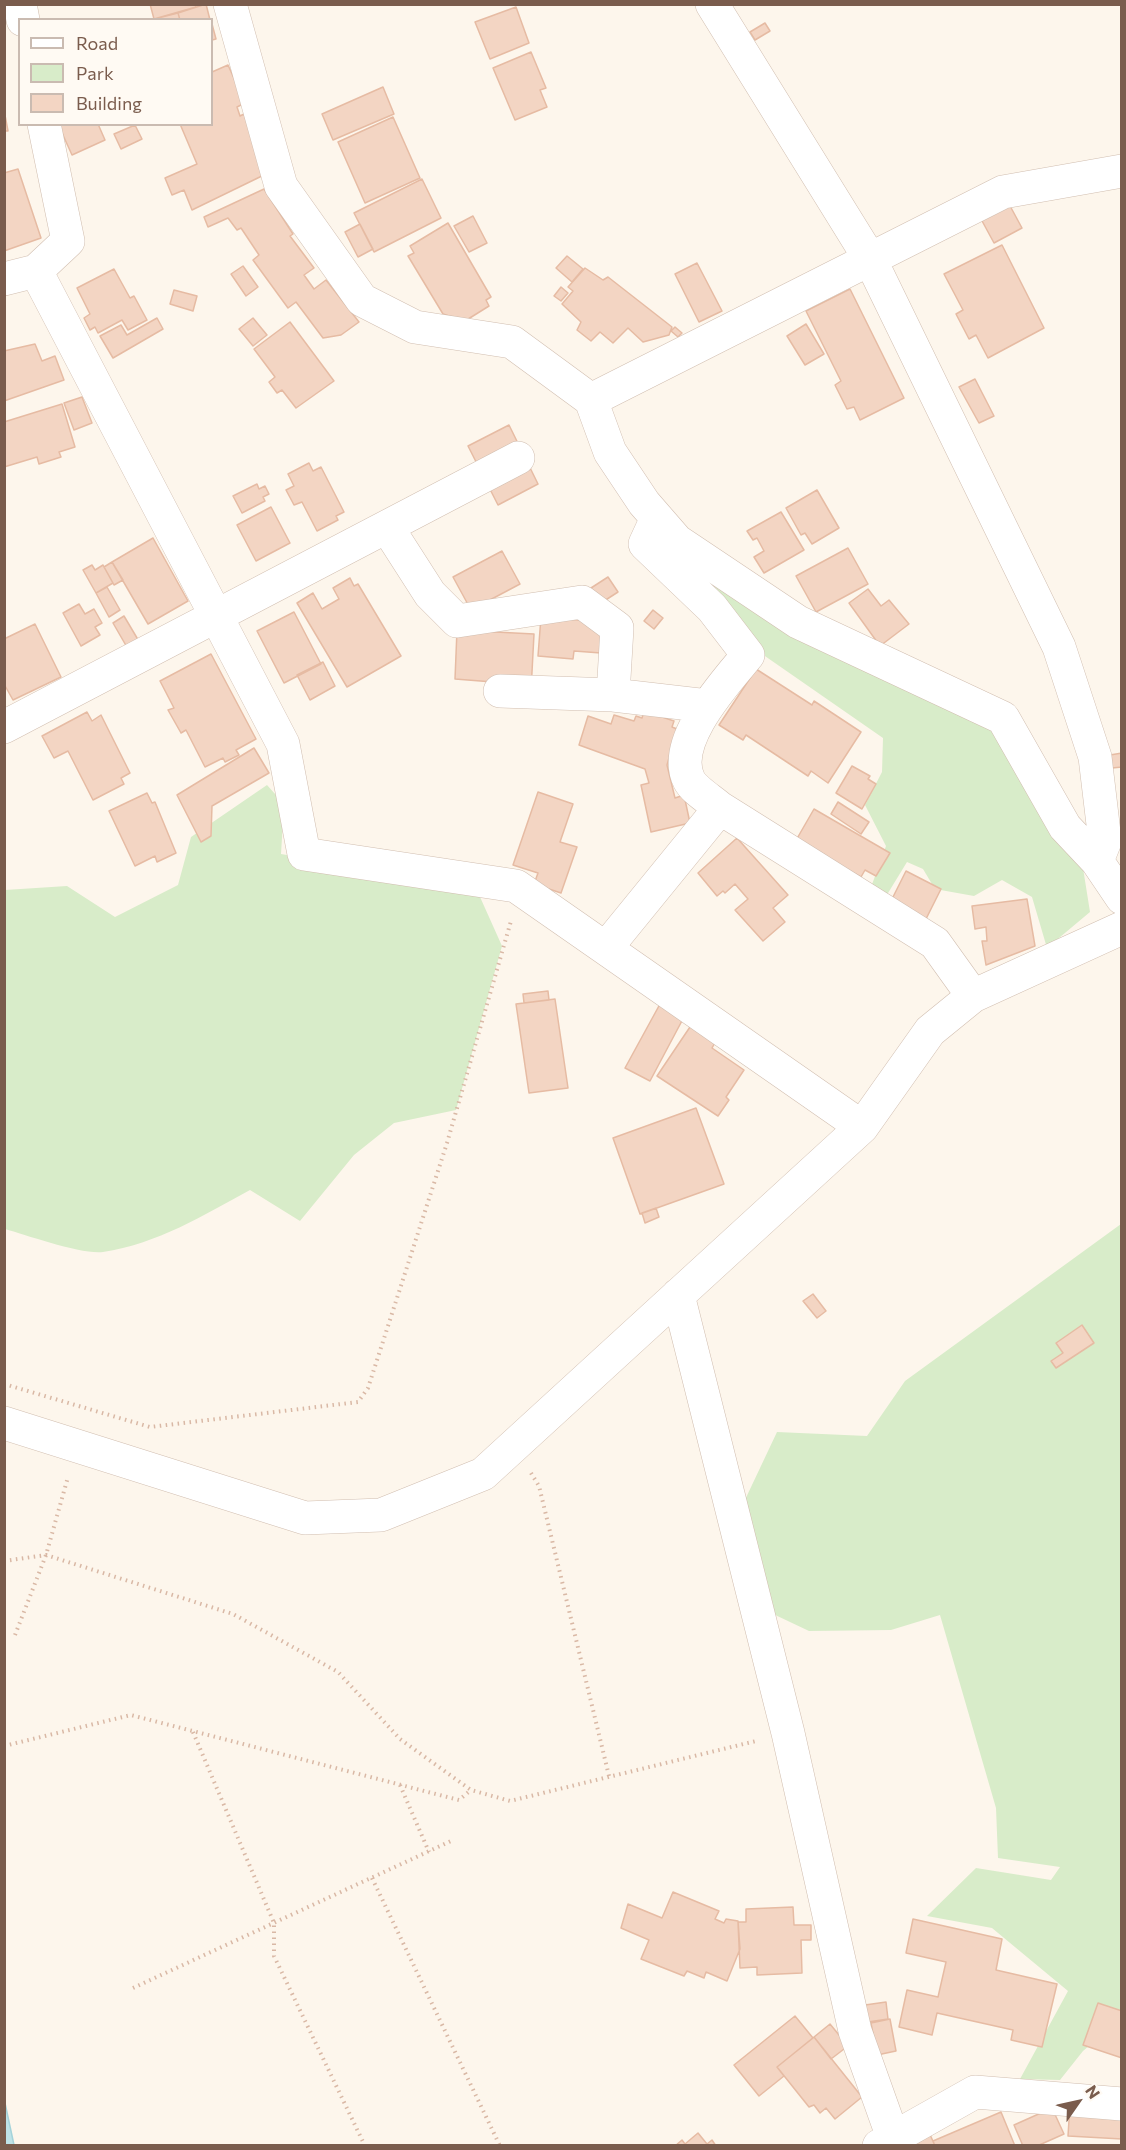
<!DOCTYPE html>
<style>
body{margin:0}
#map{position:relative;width:1126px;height:2150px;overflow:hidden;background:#fdf6ec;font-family:Commissioner,sans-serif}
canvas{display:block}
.frame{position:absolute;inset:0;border:6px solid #7a5c4d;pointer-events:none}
.legend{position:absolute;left:18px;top:18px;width:195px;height:108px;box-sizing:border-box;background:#fffaf3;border:2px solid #cabbb1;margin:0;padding:8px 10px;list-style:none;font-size:18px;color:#7a5c4d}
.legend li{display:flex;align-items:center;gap:12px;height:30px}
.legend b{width:30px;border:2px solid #cabbb1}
.north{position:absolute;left:1048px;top:2072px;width:60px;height:60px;-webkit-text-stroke:4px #fffaf3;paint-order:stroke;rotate:56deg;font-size:16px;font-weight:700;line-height:24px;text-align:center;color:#7a5c4d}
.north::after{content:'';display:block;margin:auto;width:21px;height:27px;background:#7a5c4d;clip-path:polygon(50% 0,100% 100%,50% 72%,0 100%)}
</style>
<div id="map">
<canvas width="1126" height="2150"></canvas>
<div class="frame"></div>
<ul class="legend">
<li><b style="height:8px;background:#fff"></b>Road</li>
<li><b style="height:16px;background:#d8ecc9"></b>Park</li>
<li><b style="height:16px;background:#f3d5c3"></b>Building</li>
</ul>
<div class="north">N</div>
</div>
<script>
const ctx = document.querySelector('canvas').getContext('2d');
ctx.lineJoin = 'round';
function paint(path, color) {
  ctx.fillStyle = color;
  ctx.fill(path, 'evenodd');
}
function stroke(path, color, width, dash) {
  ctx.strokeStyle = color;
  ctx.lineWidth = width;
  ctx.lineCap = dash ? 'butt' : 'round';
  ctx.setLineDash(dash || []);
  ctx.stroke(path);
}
const green = new Path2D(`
 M671 545 997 724 1083 868 1090 912 1047 948 1032 897 1002 880 974 896 935 889 923 869 907 862 885 898 870 890 886 846 865 805 882 772 883 738 762 654Z
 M267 785 284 804 281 854 476 888 502 946 456 1110 394 1123 354 1155 300 1221 250 1190C204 1215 157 1244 103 1252 83 1255 26 1235 5 1229V890L67 886 115 917 178 885 191 837Z
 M1121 1224V2019L1083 2051 1060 2080 1020 2079 1068 1991 992 1928 927 1916 976 1868 1051 1880 1060 1867 998 1858 996 1808 940 1615 891 1630 809 1631 771 1613 735 1521 777 1432 867 1436 905 1381Z`);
const water = new Path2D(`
 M5 2103 14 2145H5Z`);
const building = new Path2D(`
 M150 4H195L196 7 154 19Z
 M206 4 210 20H180L178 13Z
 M516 7 529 43 490 59 475 22Z
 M178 13 180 20H154V19Z
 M765 23 770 31 755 40 750 32Z
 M212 24 216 39 212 40Z
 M531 52 546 88 540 90 547 107 515 120 493 68Z
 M228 65 245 103 237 107 240 116 244 114 266 174 192 210 184 190 172 195 165 178 197 164 180 124H212V72Z
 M383 87 394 114 333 140 322 114Z
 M4 110 8 131H4Z
 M393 117 420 178 365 203 338 142Z
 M58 124H98L105 140 72 155Z
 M135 125 142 139 121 149 114 134Z
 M18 169 41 238 4 251V173Z
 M422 179 441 218 374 252 354 213Z
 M264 189 293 234 290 236 314 268 304 275 314 289 326 280 359 322 341 335 323 338 296 302 288 308 253 260 259 255 241 228 237 230 228 218 208 227 204 217Z
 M1009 204 1022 228 994 243 981 219Z
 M473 216 487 243 469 252 454 226Z
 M448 223 491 297 486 300 489 306 465 321 443 314 408 256 414 253 410 246Z
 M360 224 373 249 358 257 345 232Z
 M1002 245 1044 328 988 358 976 335 969 339 956 314 963 310 944 274Z
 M567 256 583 269 572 282 556 268Z
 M697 263 722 311 699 322 675 274Z
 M243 266 258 287 246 296 231 274Z
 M585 268 603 280 608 277 672 327 669 335 643 342 628 328 613 343 600 332 591 341 577 330 581 322 562 304 573 291 568 287Z
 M114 269 130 298 134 296 147 320 128 330 122 320 98 333 95 327 90 330 84 318 90 314 77 288Z
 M561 287 568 293 561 301 554 296Z
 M850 289 904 398 860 420 854 407 847 409 835 385 841 381 806 311Z
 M174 290 197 296 193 311 170 304Z
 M157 318 163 329 113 358 100 336 121 325 127 335Z
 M253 318 267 335 253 346 239 329Z
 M290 322 334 381 296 408 282 390 277 393 269 382 275 377 254 349Z
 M806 324 824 354 805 365 787 336Z
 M675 327 682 333 678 337 671 331Z
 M35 344 42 361 55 356 64 380 4 401V351Z
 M975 379 994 416 979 423 959 387Z
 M82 397 92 423 74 430 64 403Z
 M62 404 75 447 59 452 61 457 39 464 37 457 4 467V422Z
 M509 425 538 484 498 505 468 446Z
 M309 463 313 471 321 467 344 512 336 516 338 520 317 531 302 502 294 505 286 490 294 486 288 474Z
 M257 484 259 489 265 486 269 494 263 497 265 501 242 513 233 496Z
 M817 490 839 528 812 544 805 533 801 535 786 508Z
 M271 507 290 543 256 561 237 525Z
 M781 512 804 550 764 573 754 557 764 551 757 538 753 540 747 531Z
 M153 538 188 601 148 624 112 562Z
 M848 548 868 584 816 612 796 576Z
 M502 551 520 584 471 610 453 577Z
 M112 562 123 580 114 585 104 567Z
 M92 565 95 570 103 565 113 583 96 593 83 570Z
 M608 577 618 592 601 603 591 588Z
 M350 578 354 586 358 584 401 656 347 687 297 603 313 593 322 609 339 599 333 588Z
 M107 587 120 610 109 617 96 593Z
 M868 589 881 606 889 600 909 624 880 646 849 603Z
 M79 604 85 614 94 609 102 623 95 627 100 635 81 646 63 613Z
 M653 610 663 618 654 629 644 621Z
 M294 612 321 664 284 683 257 631Z
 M124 616 140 643 128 649 113 623Z
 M541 617 604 622 601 653 574 651 573 659 538 656Z
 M35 624 61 677 13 700 4 684V639Z
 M457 630 534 634 531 691 493 682 455 679Z
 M211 654 256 739 236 750 239 755 225 762 223 758 205 767 186 730 181 733 168 710 174 708 160 681Z
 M323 662 335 686 310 700 297 675Z
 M756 669 812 705 814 701 861 732 828 783 811 771 808 776 746 735 743 740 719 725Z
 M644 711 674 721 672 727 677 729 667 765 675 798 684 795 690 823 651 832 641 785 649 783 645 769 579 745 588 716 611 724 614 715 634 721 636 716 642 718Z
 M87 712 92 721 101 715 130 773 121 778 124 784 93 800 68 751 54 758 42 736Z
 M254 748 269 773 212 806 211 836 201 842 177 795Z
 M1122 753V767L1112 768 1110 755Z
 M852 766 870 776 868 779 876 784 862 809 836 793Z
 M538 792 573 804 560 842 577 847 561 893 534 884 538 873 513 865Z
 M147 793 152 803 155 802 176 853 157 862 155 856 135 866 109 811Z
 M838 802 869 822 861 834 831 814Z
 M814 809 890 853 876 876 865 870 861 877 795 842Z
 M737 838 788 895 773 908 785 922 763 941 735 910 748 899 735 884 725 893 723 891 717 896 698 873Z
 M906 871 941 889 923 925 888 907Z
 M1027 899 1035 946 986 965 982 941H987L986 927 975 929 972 906Z
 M548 991 549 1000 524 1003 523 994Z
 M555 999 568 1088 529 1093 516 1004Z
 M660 1004 684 1017 650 1081 625 1068Z
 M692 1024 716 1041 712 1048 744 1070 726 1097 729 1100 718 1116 657 1076Z
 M696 1108 724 1184 640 1214 613 1138Z
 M656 1208 659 1217 645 1223 642 1213Z
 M813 1294 826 1311 817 1318 803 1301Z
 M1082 1325 1094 1343 1056 1368 1051 1361 1063 1353 1056 1343Z
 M673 1892 719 1911 715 1919 724 1923 726 1919 738 1921 740 1949 727 1981 706 1972 704 1978 687 1971 684 1976 641 1959 649 1940 621 1928 628 1904 662 1918Z
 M793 1907 794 1925H811V1940H801L802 1973 757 1975V1967L740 1968 738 1922H746V1909Z
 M913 1919 1002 1939 996 1970 1057 1984 1042 2047 1011 2040 1013 2030 937 2013 932 2035 899 2027 907 1990 938 1997 946 1962 906 1953Z
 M886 2002 888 2019 868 2022 865 2005Z
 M1098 2003 1122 2011V2058L1083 2045Z
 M795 2016 813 2038 777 2067 784 2076 759 2096 734 2065Z
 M890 2019 896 2051 877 2055 871 2023Z
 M830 2024 848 2046 831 2059 814 2037Z
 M814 2037 862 2097 835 2119 826 2108 820 2113 814 2105 809 2107 777 2067Z
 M1070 2104 1122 2107V2139L1068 2136Z
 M1052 2108 1064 2134 1037 2146H1023L1014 2125Z
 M1001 2112 1015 2146H935L933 2141Z
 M929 2132 935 2146H913Z
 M698 2133 707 2144 712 2140 716 2146H675L682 2140 685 2144Z`);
const path = new Path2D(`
 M4 1384 150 1427 358 1402 368 1388 447 1143 511 921
 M531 1473 539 1486 609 1776
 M4 1561 46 1555 233 1614 338 1672 400 1739 471 1790 510 1801 756 1741
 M15 1635 46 1555 68 1477
 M193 1732 274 1923V1956L365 2146
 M4 1746 131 1715 459 1800 471 1790
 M400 1785 429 1852
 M372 1878 500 2146
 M133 1988 451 1841`);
const minor = new Path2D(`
 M20 4 23 20
 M230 4 281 186 362 300 415 327 512 342 591 400 1003 192 1122 171
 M712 4 870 259 1059 647 1095 757 1105 841 1097 861
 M36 271 283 744 304 854 516 886 862 1127
 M4 279 36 271 68 241 44 124
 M591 400 610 452 644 503 677 541 798 622 1003 718 1065 827 1097 861 1122 898
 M387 527 430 594 457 621 582 602 617 628 613 695
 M500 691 613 695 708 706
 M4 727 518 458
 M720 808 935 943 973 996
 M606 948 720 808C711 800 694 790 689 780 670 742 725 683 748 655L712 608 645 544 657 518
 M678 1295 788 1733 855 2031 896 2146
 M4 1423 305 1518 381 1515 483 1474 862 1127 930 1031 973 996 1122 928
 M879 2146 975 2092 1122 2104`);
paint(green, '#d8ecc9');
paint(water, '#bfe3e8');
stroke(water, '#a5d3da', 1.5);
paint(building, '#f3d5c3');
stroke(building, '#e6bba3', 1.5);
stroke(minor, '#d1beb0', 34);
stroke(path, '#d9b8a5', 4, [1.5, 4.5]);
stroke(minor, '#fff', 33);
</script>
